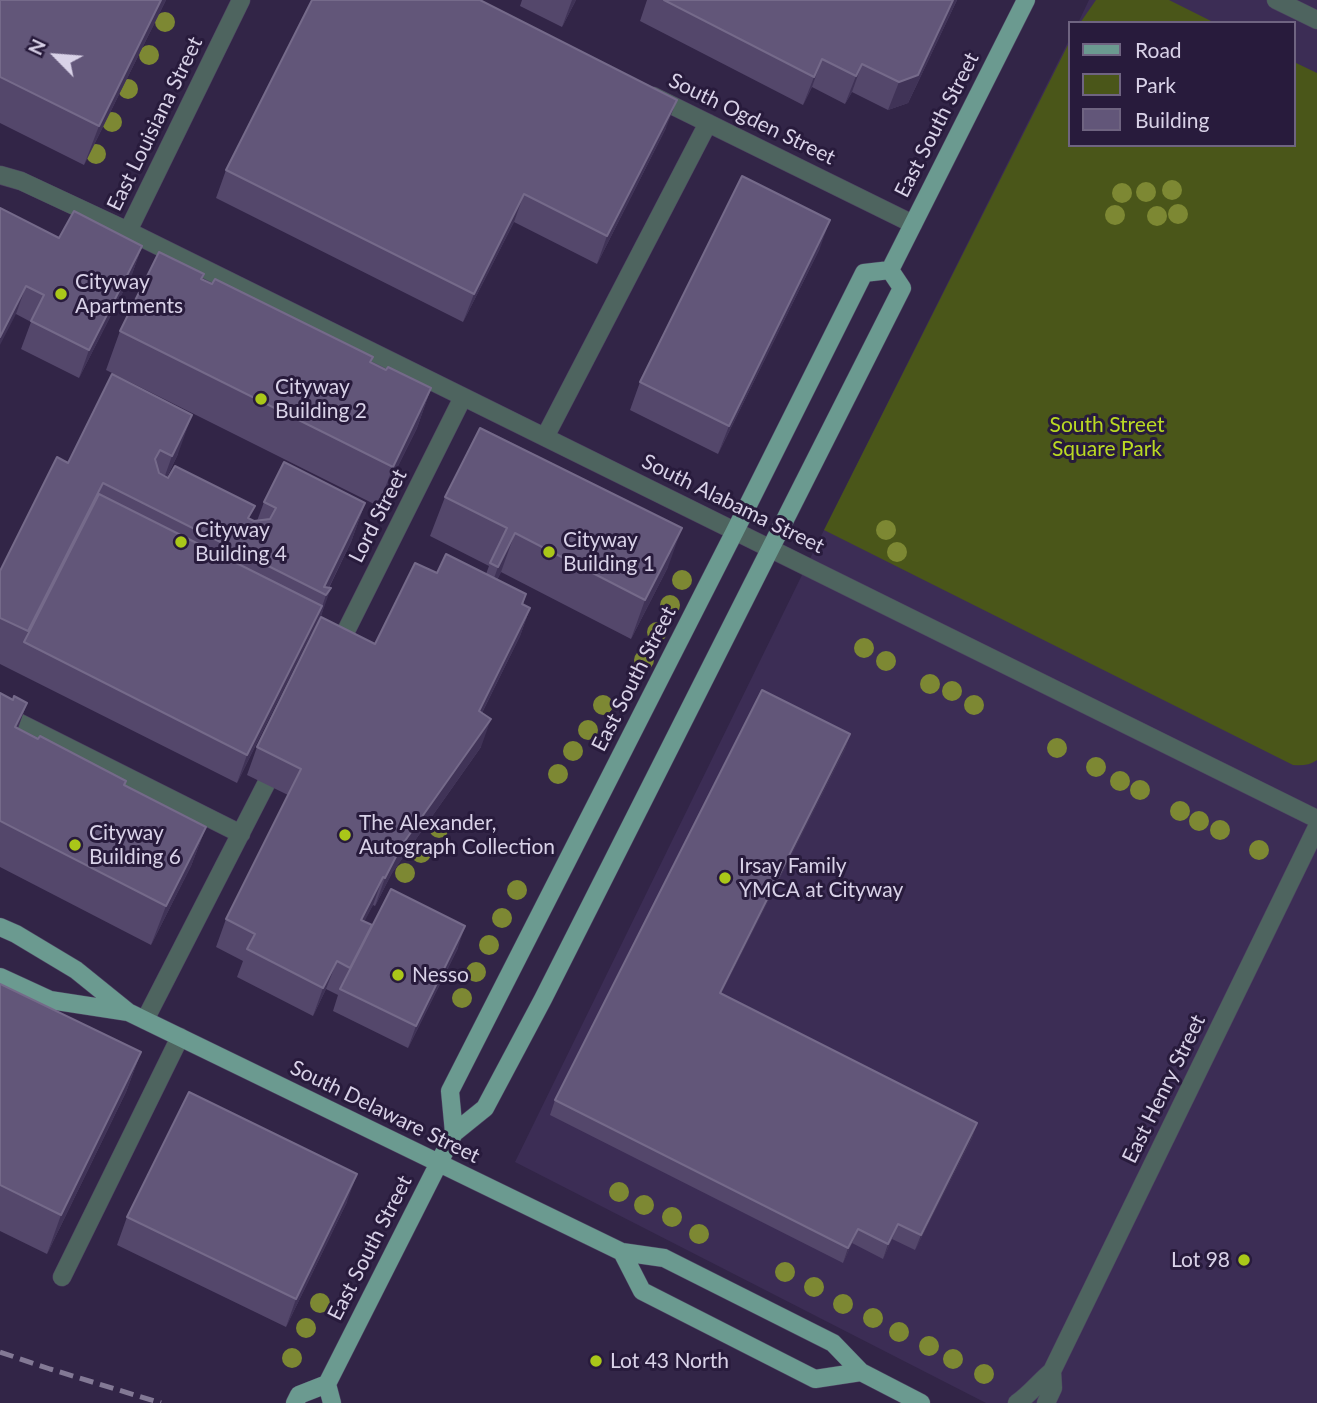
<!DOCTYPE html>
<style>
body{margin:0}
#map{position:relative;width:1317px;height:1403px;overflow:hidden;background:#322547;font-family:Lato,sans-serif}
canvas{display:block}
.legend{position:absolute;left:1068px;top:21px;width:228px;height:126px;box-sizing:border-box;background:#281b3c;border:2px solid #6f6481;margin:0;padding:9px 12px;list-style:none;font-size:21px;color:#d9d2e8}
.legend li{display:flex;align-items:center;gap:14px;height:35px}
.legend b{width:35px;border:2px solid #6f6481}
.north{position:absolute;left:21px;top:21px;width:70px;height:70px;-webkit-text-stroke:5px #281b3c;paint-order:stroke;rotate:295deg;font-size:19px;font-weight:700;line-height:28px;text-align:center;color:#d9d2e8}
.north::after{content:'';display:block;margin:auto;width:24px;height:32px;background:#d9d2e8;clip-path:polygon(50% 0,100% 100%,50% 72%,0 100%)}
</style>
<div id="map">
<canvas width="1317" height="1403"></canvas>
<ul class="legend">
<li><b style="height:9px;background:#6b9a90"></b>Road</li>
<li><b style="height:19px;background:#4a5619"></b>Park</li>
<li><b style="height:19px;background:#625679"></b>Building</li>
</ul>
<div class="north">N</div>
</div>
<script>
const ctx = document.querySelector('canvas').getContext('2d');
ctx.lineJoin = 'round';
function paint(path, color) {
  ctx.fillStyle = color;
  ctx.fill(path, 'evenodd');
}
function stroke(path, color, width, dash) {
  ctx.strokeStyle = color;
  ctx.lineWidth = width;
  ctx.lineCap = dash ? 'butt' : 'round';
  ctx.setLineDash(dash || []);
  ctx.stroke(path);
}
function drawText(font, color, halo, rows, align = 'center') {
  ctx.font = font + ' Lato,sans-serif';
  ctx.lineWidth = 6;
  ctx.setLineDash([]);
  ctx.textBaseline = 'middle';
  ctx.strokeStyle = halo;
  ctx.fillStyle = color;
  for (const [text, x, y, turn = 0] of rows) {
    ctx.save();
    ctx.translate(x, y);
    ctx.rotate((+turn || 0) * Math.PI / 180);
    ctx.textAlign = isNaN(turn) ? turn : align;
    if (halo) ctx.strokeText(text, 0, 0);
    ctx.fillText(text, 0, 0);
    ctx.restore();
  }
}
const built = new Path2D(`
 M1089 0H1317V1403H986L515 1162 824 530 1070 38V145H1294V23H1078Z`);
const green = new Path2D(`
 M1096 0H1169L1215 23H1080Z
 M1070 41V145H1294V62L1317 73V760C1310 765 1302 766 1293 765L824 530Z`);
const minor = new Path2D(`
 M1276 0 1317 20
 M653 96 913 224
 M0 175 21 181 128 231 1317 819
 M128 231 241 0
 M545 437 708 123
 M337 649 463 397
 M0 713 241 834
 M145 1020 266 784
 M62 1277 180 1037
 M1017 1403C1030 1394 1039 1382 1052 1371L1317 827
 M1046 1403 1053 1388 1052 1371`);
const major = new Path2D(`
 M890 270 1026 0
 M0 927 16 934 76 970 128 1012 622 1252 664 1258 833 1343 861 1372 921 1403
 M0 977 50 1000 128 1012
 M454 1133 450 1091 735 531 864 273 890 270
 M622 1252 642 1291 815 1379 861 1372
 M295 1403 299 1395 327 1384
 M332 1403 327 1384 454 1133 485 1108 543 999 902 288 890 270`);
const rail = new Path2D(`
 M0 1352 50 1369 161 1403`);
const trees = [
 [165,22],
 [149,55],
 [128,89],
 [112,122],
 [96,154],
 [1172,190],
 [1146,192],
 [1122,193],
 [1178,214],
 [1115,215],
 [1157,216],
 [886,530],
 [897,552],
 [682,580],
 [670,605],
 [657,632],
 [864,648],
 [644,660],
 [886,661],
 [930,684],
 [952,691],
 [603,705],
 [974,705],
 [588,730],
 [1057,748],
 [573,751],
 [1096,767],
 [558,774],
 [1120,781],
 [1140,790],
 [1180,811],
 [1199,821],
 [439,828],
 [1220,830],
 [1259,850],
 [421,853],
 [405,873],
 [517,890],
 [502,918],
 [489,945],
 [476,972],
 [462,998],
 [619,1192],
 [644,1205],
 [672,1217],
 [699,1234],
 [785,1272],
 [814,1287],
 [320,1303],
 [843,1304],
 [873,1318],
 [306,1328],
 [899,1332],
 [929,1346],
 [292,1358],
 [953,1359],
 [984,1374]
];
const wall = new Path2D(`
 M0 0H166L84 165 0 123Z
 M522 0H576L562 27 520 6Z
 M647 0H957L908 103 888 110 852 92 845 104 812 87 803 105 640 21Z
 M666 128 597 264 514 222 463 322 216 198 226 170Z
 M0 208 59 238 142 246 132 274 79 378 21 349 31 322 16 314Z
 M820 248 718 454 630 410 640 382Z
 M204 274 202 280 373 357 371 363 386 370 431 388 417 428 378 506 106 370 120 331Z
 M112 374 178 454 167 477 254 521H257L264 502 365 503 351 542 329 588 320 620 375 644 437 573 486 574 489 566 430 536 445 497 668 567 631 639 501 572 497 580 526 594 523 605 530 608 520 636 482 713 481 747 392 873 375 906 373 905 364 921 372 925 458 948 408 1048 333 1011 338 995 326 989 313 1016 237 977 243 961 216 947 226 919 288 795 247 775 257 747 314 630 311 634 237 783 0 664V571L68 463Z
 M0 693 13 700 27 703 18 728 126 781 125 785 206 827 191 866 151 945 0 867Z
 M850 734 845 749 721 994 977 1123 972 1138 915 1250 892 1239 883 1259 852 1243 843 1263 550 1115 555 1100Z
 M0 984 141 1052 126 1092 47 1254 0 1231Z
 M347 1202 286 1327 117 1245 127 1217Z`);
const shadedWall = new Path2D(`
 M161 0H166L84 165 99 126Z
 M572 0H576L562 27Z
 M953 0H957L908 103 888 110 899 82Z
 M822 59 812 87 803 105 814 77Z
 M862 64 852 92 845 104 856 76Z
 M677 100 666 128 597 264 607 236Z
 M524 194 514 222 463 322 474 294Z
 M830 220 820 248 718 454 729 426Z
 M142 246 132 274 79 378 89 350Z
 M26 286 16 314 0 345V337Z
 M431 388 417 428 378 506 393 467Z
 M192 415 178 454 158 495 172 456Z
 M103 483 88 522 24 642 28 631Z
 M365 503 351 542 325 595 324 587Z
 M682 528 668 567 631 639 645 600Z
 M515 533 501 572 484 606 498 567Z
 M331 588 317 627 311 634 237 783 247 755 322 607 326 595Z
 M530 608 520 636 469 739 479 711Z
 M27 703 13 742 15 727Z
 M491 719 481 747 392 873 375 906 385 878 402 845Z
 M850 734 845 749 714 1008 720 993Z
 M206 827 191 866 151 945 166 906Z
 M383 877 373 905 351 948 361 920Z
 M465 926 458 948 408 1048 416 1026Z
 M337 961 326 989 313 1016 323 988Z
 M141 1052 126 1092 47 1254 61 1215Z
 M977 1123 972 1138 915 1250 921 1235Z
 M357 1174 347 1202 286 1327 296 1299Z
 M898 1224 892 1239 883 1259 888 1244Z
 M858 1229 852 1243 843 1263 848 1248Z`);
const building = new Path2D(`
 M0 0H161L99 126 0 77Z
 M312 0H480L677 100 607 236 524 194 474 294 226 170Z
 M664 0H953L918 75 899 82 862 64 856 76 822 59 814 77Z
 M742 176 830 220 729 426 640 382Z
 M0 208 59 238 74 211 142 246 89 350 31 321 44 295 26 286 0 337Z
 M159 252 204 274 201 279 212 284 215 279 373 357 370 362 386 370 388 367 431 388 393 467 120 331Z
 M112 374 192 415 172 456 160 450 155 459 159 473 168 478 175 466 255 506 248 518 254 521 270 519 276 508 264 502 284 462 365 503 324 587 331 588 326 595 103 483 28 631 0 618V571L57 457 68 463Z
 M480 428 682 528 645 600 515 533 498 567 490 563 507 528 445 497Z
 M99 494 322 606 247 755 24 642Z
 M446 554 526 594 522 604 530 608 479 711 491 719 402 845 385 878 383 877 361 920 372 925 350 968 337 961 323 988 247 949 255 934 226 919 301 769 257 747 321 617 375 644 415 563 437 573Z
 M762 690 850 734 720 993 977 1123 921 1235 898 1224 888 1244 858 1229 848 1248 555 1100Z
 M0 693 13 700 14 696 27 703 15 727 38 739 40 736 126 781 124 785 206 827 166 906 0 821Z
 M391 889 465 926 416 1026 340 989Z
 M0 984 141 1052 61 1215 0 1185Z
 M189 1092 357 1174 296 1299 127 1217Z`);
const markers = [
 [61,294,7,"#aac719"],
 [261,399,7,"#aac719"],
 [181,542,7,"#aac719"],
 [549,552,7,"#aac719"],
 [345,835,7,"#aac719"],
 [75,845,7,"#aac719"],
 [725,878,7,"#aac719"],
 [398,975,7,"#aac719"],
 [1244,1260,7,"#aac719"],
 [596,1361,7,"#aac719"]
];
const streetNames = [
 ["South Ogden Street",752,119,26],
 ["East Louisiana Street",155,124,-64],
 ["East South Street",937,125,-63],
 ["South Alabama Street",733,504,26],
 ["Lord Street",378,516,-63],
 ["East South Street",634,679,-63],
 ["East Henry Street",1164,1089,-64],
 ["South Delaware Street",385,1112,26],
 ["East South Street",370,1248,-63]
];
const poiNames = [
 ["Cityway",75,282],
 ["Apartments",75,306],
 ["Cityway",275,387],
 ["Building 2",275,411],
 ["Cityway",195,530],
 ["Building 4",195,554],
 ["Cityway",563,540],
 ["Building 1",563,564],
 ["The Alexander,",359,823],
 ["Autograph Collection",359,847],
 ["Cityway",89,833],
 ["Building 6",89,857],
 ["Irsay Family",739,866],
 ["YMCA at Cityway",739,890],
 ["Nesso",412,975],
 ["Lot 98",1230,1260,"right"],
 ["Lot 43 North",610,1361]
];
const parkNames = [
 ["South Street",1107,425],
 ["Square Park",1107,449]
];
paint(built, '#3c2d55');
paint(green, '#4a5619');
stroke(minor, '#4d4161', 19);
stroke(major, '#4d4161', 19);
stroke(minor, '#4e645f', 18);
stroke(major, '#6b9a90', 18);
stroke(rail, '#837995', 5, [14, 7]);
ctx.fillStyle = '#7d8833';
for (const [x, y] of trees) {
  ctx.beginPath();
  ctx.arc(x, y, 10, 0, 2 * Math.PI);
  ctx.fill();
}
paint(wall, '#54476b');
paint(shadedWall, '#403357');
paint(building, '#625679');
stroke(building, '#756a8a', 2);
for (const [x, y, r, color] of markers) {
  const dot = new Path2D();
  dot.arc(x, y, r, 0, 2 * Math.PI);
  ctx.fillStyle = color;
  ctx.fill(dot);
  stroke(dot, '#281b3c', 2.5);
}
drawText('21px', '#d9d2e8', '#281b3c', streetNames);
drawText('21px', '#d9d2e8', '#281b3c', poiNames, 'left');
drawText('21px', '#bad923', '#281b3c', parkNames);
</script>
